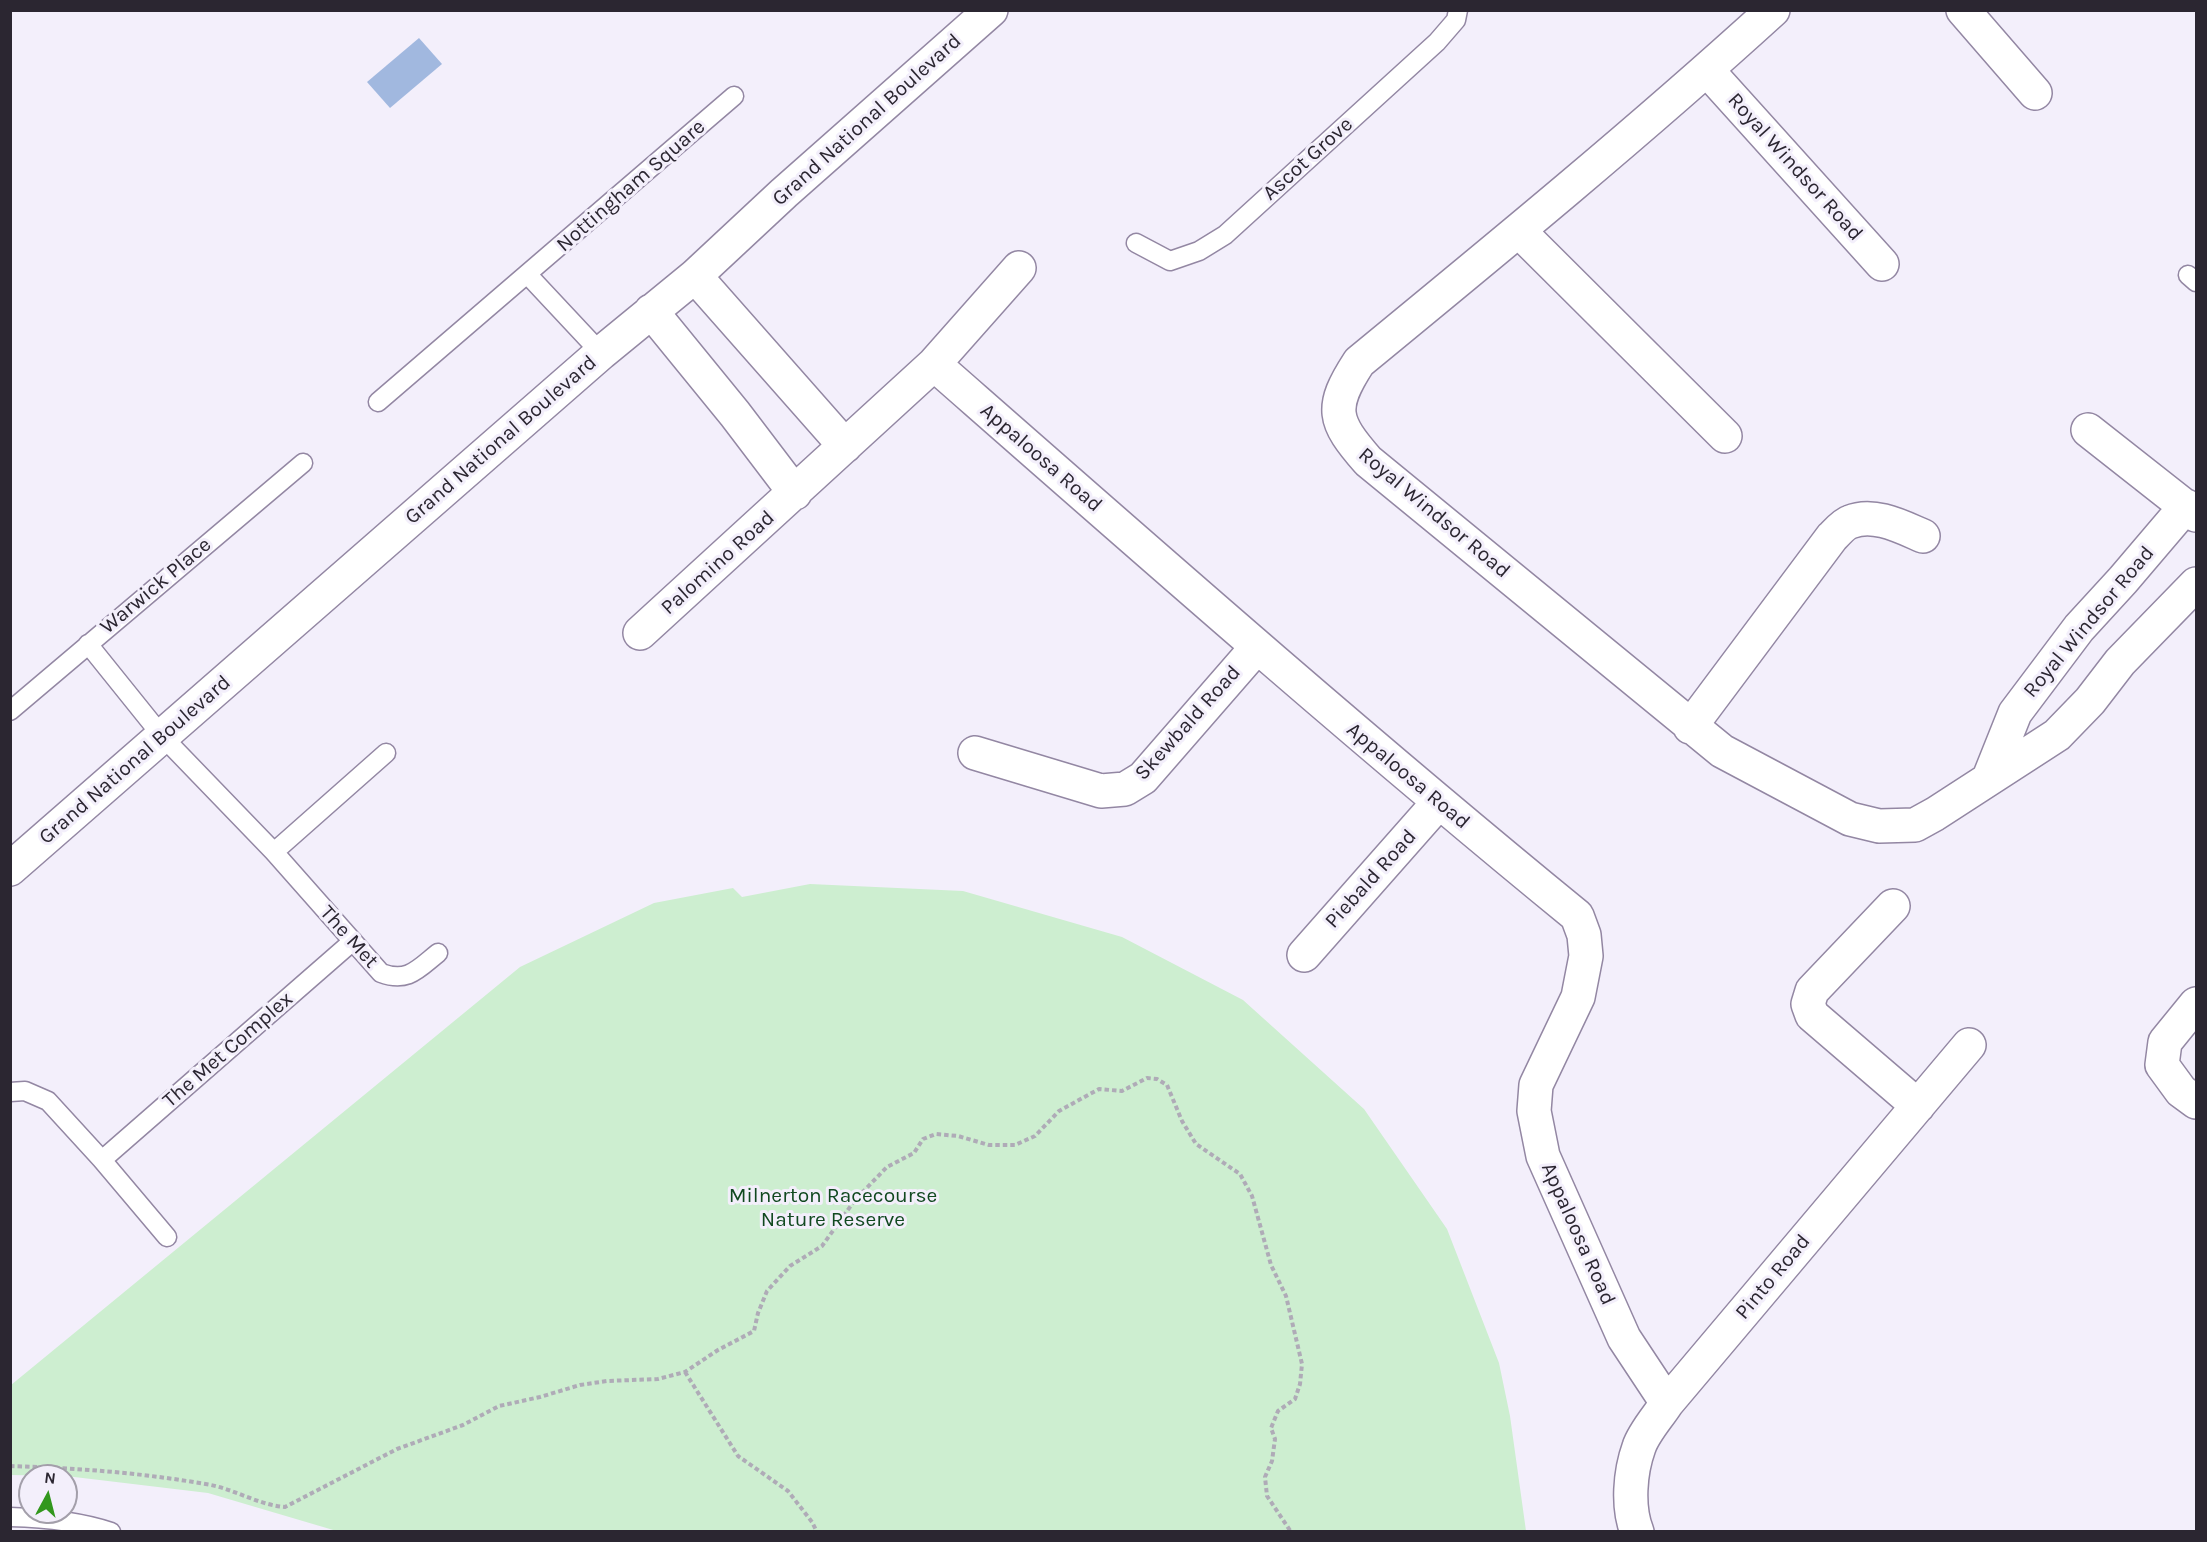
<!DOCTYPE html>
<style>
body{margin:0}
#map{position:relative;width:2207px;height:1542px;overflow:hidden;background:#f3effb;font-family:Karla,sans-serif}
canvas{display:block}
.frame{position:absolute;inset:0;border:12px solid #2b2631;pointer-events:none}
.north{position:absolute;left:18px;top:1464px;width:60px;height:60px;box-sizing:border-box;background:#f3effb;border:2px solid #a39faa;border-radius:50%;rotate:7deg;font-size:16px;font-weight:700;line-height:24px;text-align:center;color:#2b2631}
.north::after{content:'';display:block;margin:auto;width:21px;height:27px;background:#32971d;clip-path:polygon(50% 0,100% 100%,50% 72%,0 100%)}
</style>
<div id="map">
<canvas width="2207" height="1542"></canvas>
<div class="frame"></div>
<div class="north">N</div>
</div>
<script>
const ctx = document.querySelector('canvas').getContext('2d');
ctx.lineJoin = 'round';
function paint(path, color) {
  ctx.fillStyle = color;
  ctx.fill(path, 'evenodd');
}
function stroke(path, color, width, dash) {
  ctx.strokeStyle = color;
  ctx.lineWidth = width;
  ctx.lineCap = dash ? 'butt' : 'round';
  ctx.setLineDash(dash || []);
  ctx.stroke(path);
}
function drawText(font, color, halo, rows, align = 'center') {
  ctx.font = font + ' Karla,sans-serif';
  ctx.lineWidth = 6;
  ctx.setLineDash([]);
  ctx.textBaseline = 'middle';
  ctx.strokeStyle = halo;
  ctx.fillStyle = color;
  for (const [text, x, y, turn = 0] of rows) {
    ctx.save();
    ctx.translate(x, y);
    ctx.rotate((+turn || 0) * Math.PI / 180);
    ctx.textAlign = isNaN(turn) ? turn : align;
    if (halo) ctx.strokeText(text, 0, 0);
    ctx.fillText(text, 0, 0);
    ctx.restore();
  }
}
const green = new Path2D(`
 M810 884 963 891 1122 937 1243 1000 1364 1109 1447 1229 1499 1363 1510 1416 1526 1531 340 1532 208 1493 66 1476 11 1475V1385L520 967 654 903 733 888 742 897Z`);
const water = new Path2D(`
 M419 38 442 64 390 108 367 82Z`);
const path = new Path2D(`
 M685 1372 738 1456 788 1491 812 1522 817 1532
 M10 1466C78 1468 144 1473 211 1485 236 1490 259 1505 285 1507L397 1449 463 1425 499 1406 540 1397 580 1385 607 1381 658 1379 685 1372 718 1350 754 1331 758 1313 767 1291 790 1266 822 1246 855 1200 887 1167 914 1153 923 1139 936 1134 958 1136 989 1145H1015L1035 1136 1059 1111 1099 1089 1122 1091 1147 1078 1157 1079 1167 1085 1182 1121 1196 1144 1240 1174 1252 1196 1271 1265 1286 1296 1302 1364 1300 1384 1295 1399 1278 1411 1271 1428 1275 1439 1272 1461 1265 1477 1267 1496 1291 1532`);
const service = new Path2D(`
 M1136 243 1170 261 1199 251 1225 235 1437 42 1456 20 1458 10
 M528 275 601 353
 M2188 275 2196 282
 M378 402 734 96
 M88 644 162 736 274 852 381 973C408 983 418 969 438 953
 M10 711 303 463
 M274 852 386 753
 M10 1092 25 1091 48 1101 102 1160 167 1237
 M102 1160 353 941
 M10 1517C45 1518 79 1521 111 1532`);
const minor = new Path2D(`
 M1773 10C1639 132 1499 247 1359 362 1329 408 1333 421 1368 461L1722 751 1850 819 1879 826 1915 825 1935 814 2057 735 2090 701 2120 662 2196 584
 M1963 10 2035 93
 M1707 70 1882 264
 M1519 231 1725 436
 M695 276 845 446
 M651 311 735 414 795 493
 M934 364 1019 268
 M2088 430 2196 515
 M640 633 934 364C1146 550 1358 737 1577 916L1584 935 1586 956 1578 997 1536 1085 1534 1111 1543 1156 1624 1338 1667 1403
 M1690 727 1832 537C1837 532 1844 524 1850 522 1874 512 1902 527 1923 536
 M975 753 1101 791 1125 789 1143 778 1257 647
 M1989 778 2015 713 2079 628 2123 580 2186 506
 M10 869 601 353 695 276 784 193 991 10
 M1893 906 1812 991 1808 1004 1812 1015 1918 1106
 M1304 955 1439 802
 M2196 1004 2165 1042 2162 1065 2181 1091 2196 1102
 M1637 1532C1627 1507 1630 1472 1639 1447 1644 1432 1658 1417 1667 1403L1969 1045`);
const streetNames = [
 ["Grand National Boulevard",867,120,-42],
 ["Ascot Grove",1308,159,-42],
 ["Royal Windsor Road",1795,167,48],
 ["Nottingham Square",631,186,-41],
 ["Grand National Boulevard",501,440,-41],
 ["Appaloosa Road",1041,458,41],
 ["Royal Windsor Road",1434,513,40],
 ["Palomino Road",718,563,-42],
 ["Warwick Place",156,586,-40],
 ["Royal Windsor Road",2089,622,-50],
 ["Skewbald Road",1188,723,-48],
 ["Grand National Boulevard",135,760,-41],
 ["Appaloosa Road",1408,776,40],
 ["Piebald Road",1371,879,-48],
 ["The Met",349,937,48],
 ["The Met Complex",228,1050,-41],
 ["Appaloosa Road",1578,1234,66],
 ["Pinto Road",1773,1277,-50]
];
const parkNames = [
 ["Milnerton Racecourse",833,1196],
 ["Nature Reserve",833,1220]
];
paint(green, '#cdeed0');
paint(water, '#a1b8df');
stroke(service, '#9387a3', 21);
stroke(minor, '#9387a3', 36);
stroke(path, '#afabb7', 4, [4.5, 3]);
stroke(service, '#fff', 18);
stroke(minor, '#fff', 33);
drawText('21px', '#2b2631', '#f3effb', streetNames);
drawText('21px', '#114920', '#f3effb', parkNames);
</script>
